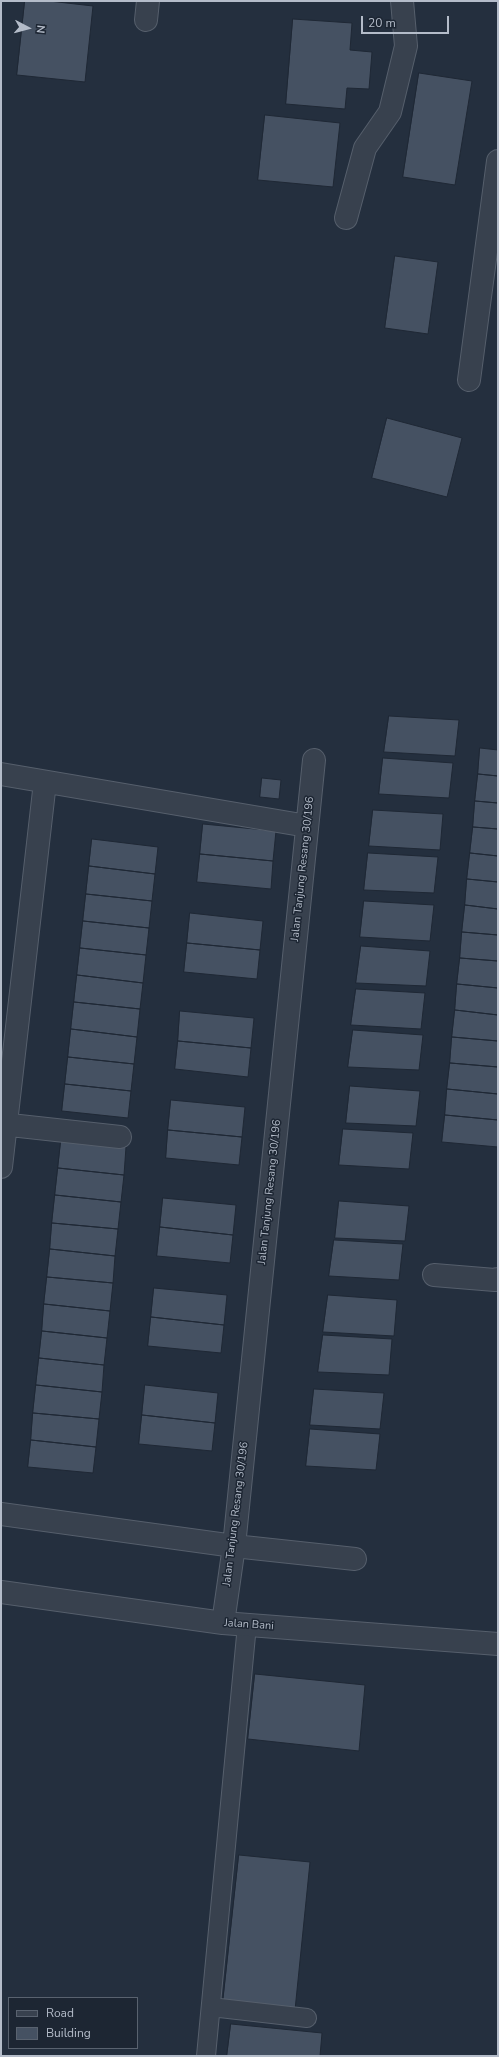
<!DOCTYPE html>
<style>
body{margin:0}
#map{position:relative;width:499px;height:2057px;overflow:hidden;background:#242f3e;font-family:"Nunito Sans",sans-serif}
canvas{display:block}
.frame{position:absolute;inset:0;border:2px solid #b4bcc9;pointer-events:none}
.legend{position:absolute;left:8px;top:1997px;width:130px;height:52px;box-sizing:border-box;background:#1d2633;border:1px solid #59626f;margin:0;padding:5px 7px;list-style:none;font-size:12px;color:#b4bcc9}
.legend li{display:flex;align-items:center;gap:8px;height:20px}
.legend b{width:20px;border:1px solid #59626f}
.north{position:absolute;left:8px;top:8px;width:40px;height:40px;-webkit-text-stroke:3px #1d2633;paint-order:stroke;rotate:96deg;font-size:11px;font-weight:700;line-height:16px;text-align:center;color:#b4bcc9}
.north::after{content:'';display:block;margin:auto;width:14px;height:18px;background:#b4bcc9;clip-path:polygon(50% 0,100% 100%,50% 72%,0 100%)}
.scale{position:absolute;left:361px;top:16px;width:88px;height:18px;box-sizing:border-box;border:2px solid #b4bcc9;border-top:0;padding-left:5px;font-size:12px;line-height:14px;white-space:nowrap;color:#b4bcc9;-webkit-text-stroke:3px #1d2633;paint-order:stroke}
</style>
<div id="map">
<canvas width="499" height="2057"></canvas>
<div class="frame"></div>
<ul class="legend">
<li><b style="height:5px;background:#38414e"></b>Road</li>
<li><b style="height:11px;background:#455162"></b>Building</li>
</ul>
<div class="north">N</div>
<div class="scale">20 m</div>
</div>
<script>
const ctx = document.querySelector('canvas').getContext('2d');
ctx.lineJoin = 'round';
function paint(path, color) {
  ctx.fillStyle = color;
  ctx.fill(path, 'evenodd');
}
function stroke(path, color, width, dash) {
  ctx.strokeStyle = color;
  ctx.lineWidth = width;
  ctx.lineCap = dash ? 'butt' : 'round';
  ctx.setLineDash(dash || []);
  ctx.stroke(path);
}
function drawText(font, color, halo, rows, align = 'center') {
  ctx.font = font + ' "Nunito Sans",sans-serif';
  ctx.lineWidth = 3;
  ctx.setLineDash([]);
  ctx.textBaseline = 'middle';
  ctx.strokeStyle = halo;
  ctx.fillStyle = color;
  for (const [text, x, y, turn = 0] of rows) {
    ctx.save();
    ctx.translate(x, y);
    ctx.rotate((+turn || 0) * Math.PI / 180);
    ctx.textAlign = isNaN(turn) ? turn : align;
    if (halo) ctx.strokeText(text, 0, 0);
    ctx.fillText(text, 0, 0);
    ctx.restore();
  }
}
const building = new Path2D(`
 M25 1H49L93 6 85 82 17 75Z
 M293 19 352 23 350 50 372 52 369 89 347 88 345 109 286 104Z
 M419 73 472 81 455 185 403 177Z
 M265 115 340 123 333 187 258 180Z
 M395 256 438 262 428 334 385 328Z
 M387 418 462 438 447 497 372 478Z
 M389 716 459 720 455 756 384 752Z
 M480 748 498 750V776L478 774Z
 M383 758 453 763 449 798 379 794Z
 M478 774 498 776V803L475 801Z
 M262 778 281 780 279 799 260 797Z
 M475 801 498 803V829L473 827Z
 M373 810 443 814 440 850 369 846Z
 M203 824 276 831 273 861 200 854Z
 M473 827 498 829V856L470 853Z
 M92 839 158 847 155 874 89 866Z
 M368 853 438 857 434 893 364 890Z
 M470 853 498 856V882L467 879Z
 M200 854 273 861 271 889 197 882Z
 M89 866 155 874 152 901 86 894Z
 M467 879 498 882V909L465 905Z
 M86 894 152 901 149 928 83 921Z
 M364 901 434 905 430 941 360 937Z
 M465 905 498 909V935L462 932Z
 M190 913 263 921 260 950 187 943Z
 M83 921 149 928 146 955 80 948Z
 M462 932 498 935V961L460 958Z
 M187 943 260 950 257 979 184 972Z
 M361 946 430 951 426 986 356 983Z
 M80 948 146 955 143 983 77 975Z
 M460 958 498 961V988L457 984Z
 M77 975 143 983 140 1009 74 1002Z
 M457 984 498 988V1015L455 1010Z
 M356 989 425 993 421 1029 351 1025Z
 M74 1002 140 1009 137 1037 71 1029Z
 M455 1010 498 1015V1041L452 1037Z
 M180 1011 254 1018 251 1048 178 1041Z
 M71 1029 137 1037 134 1064 68 1057Z
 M353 1030 423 1035 419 1070 348 1067Z
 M452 1037 498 1041V1067L450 1063Z
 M178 1041 251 1048 248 1077 175 1069Z
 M68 1057 134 1064 131 1091 65 1084Z
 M450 1063 498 1067V1094L447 1089Z
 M65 1084 131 1091 128 1118 62 1111Z
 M350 1086 420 1091 416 1126 346 1123Z
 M447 1089 498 1094V1120L445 1115Z
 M171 1100 245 1107 242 1137 168 1130Z
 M445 1115 498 1120V1147L442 1142Z
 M343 1129 413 1133 409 1169 339 1165Z
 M168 1130 242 1137 239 1165 166 1158Z
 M61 1141 126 1147 124 1175 58 1168Z
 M58 1168 124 1175 121 1202 55 1195Z
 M55 1195 121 1202 118 1229 52 1223Z
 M163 1198 236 1205 233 1235 160 1227Z
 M339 1201 409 1206 405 1241 335 1238Z
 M52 1223 118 1229 115 1256 50 1249Z
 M160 1227 233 1235 230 1263 157 1256Z
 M334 1240 403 1244 399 1280 329 1276Z
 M50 1249 115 1256 113 1283 47 1277Z
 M47 1277 113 1283 110 1311 44 1304Z
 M154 1288 227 1295 224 1325 151 1317Z
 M328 1295 397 1300 394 1336 323 1332Z
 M44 1304 110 1311 107 1338 42 1331Z
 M151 1317 224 1325 221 1353 148 1346Z
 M42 1331 107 1338 104 1365 39 1358Z
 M323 1335 392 1339 389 1375 318 1372Z
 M39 1358 104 1365 102 1392 36 1385Z
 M36 1385 102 1392 99 1419 33 1413Z
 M145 1385 218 1393 215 1423 142 1415Z
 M314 1389 384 1393 380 1429 310 1425Z
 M33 1413 99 1419 96 1447 31 1440Z
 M142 1415 215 1423 212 1451 139 1444Z
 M310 1429 380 1434 376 1470 306 1466Z
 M31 1440 96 1447 93 1473 28 1467Z
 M255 1674 365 1685 359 1751 248 1739Z
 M239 1855 310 1862 295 2010 223 2002Z
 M231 2024 322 2033 320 2056H227Z`);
const lane = new Path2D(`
 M211 2007 307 2018
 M206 2056 247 1625`);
const street = new Path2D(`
 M146 20 148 1
 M346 218 365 148 390 112 406 46 402 1
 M469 380 498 161
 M1 774 307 826
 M1 1124 120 1137
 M1 1167 45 782
 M434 1275 495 1280 498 1279
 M1 1514 234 1546 355 1559
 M1 1592 223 1623 498 1644
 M223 1623 234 1546 314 760`);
const streetNames = [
 ["Jalan Tanjung Resang 30/196",303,869,-84],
 ["Jalan Tanjung Resang 30/196",270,1192,-84],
 ["Jalan Tanjung Resang 30/196",236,1514,-83],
 ["Jalan Bani",249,1625,4]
];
paint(building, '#455162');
stroke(building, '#1f2835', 1);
stroke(lane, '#565f6c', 20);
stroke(street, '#565f6c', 24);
stroke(lane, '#38414e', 18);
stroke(street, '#38414e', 22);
drawText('11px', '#b4bcc9', '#1d2633', streetNames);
</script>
